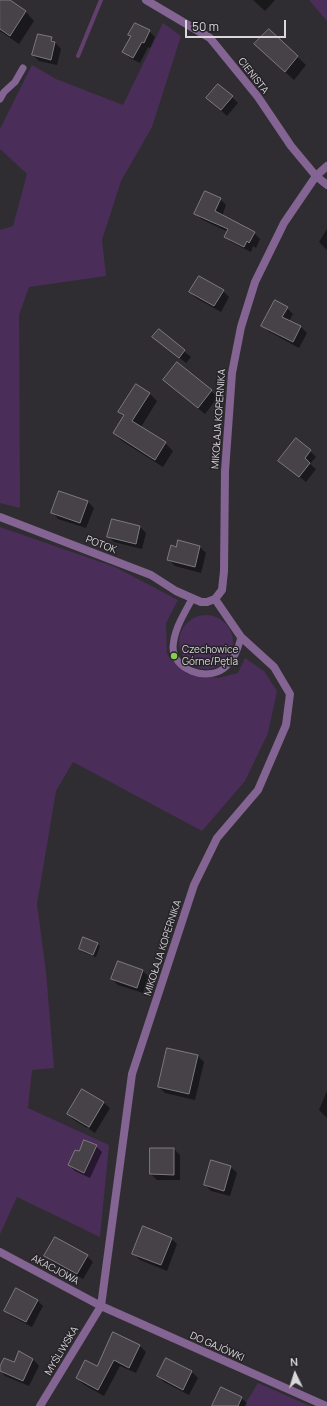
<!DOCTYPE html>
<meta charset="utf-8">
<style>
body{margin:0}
#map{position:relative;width:327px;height:1406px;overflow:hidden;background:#302d32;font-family:Manrope,sans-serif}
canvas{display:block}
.north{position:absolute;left:275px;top:1354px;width:40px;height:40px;-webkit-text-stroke:3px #262328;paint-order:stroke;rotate:356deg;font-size:11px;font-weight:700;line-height:16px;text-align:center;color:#d9d7da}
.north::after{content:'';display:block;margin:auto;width:14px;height:18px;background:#d9d7da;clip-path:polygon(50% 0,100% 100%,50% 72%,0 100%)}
.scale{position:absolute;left:185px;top:20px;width:101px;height:18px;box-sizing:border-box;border:2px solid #d9d7da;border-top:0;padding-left:5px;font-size:12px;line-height:14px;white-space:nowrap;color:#d9d7da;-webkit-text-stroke:3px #262328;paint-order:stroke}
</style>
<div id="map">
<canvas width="327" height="1406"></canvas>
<div class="north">N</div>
<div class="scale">50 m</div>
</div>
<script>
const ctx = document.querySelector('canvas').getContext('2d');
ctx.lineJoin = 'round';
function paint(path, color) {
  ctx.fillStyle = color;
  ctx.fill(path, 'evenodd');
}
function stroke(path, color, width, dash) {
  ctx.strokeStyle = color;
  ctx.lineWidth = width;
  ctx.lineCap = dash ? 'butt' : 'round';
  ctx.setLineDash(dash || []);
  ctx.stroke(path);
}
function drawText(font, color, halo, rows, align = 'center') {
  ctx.font = font + ' Manrope,sans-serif';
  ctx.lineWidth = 3;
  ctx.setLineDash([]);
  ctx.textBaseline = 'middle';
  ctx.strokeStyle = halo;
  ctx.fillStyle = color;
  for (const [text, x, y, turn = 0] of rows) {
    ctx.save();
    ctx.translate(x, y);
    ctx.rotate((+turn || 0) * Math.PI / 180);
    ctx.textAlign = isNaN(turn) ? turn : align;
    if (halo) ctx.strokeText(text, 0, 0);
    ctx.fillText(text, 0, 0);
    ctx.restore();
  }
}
const green = new Path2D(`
 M309 0H327V21Z
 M163 23 181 36 152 127 121 181 102 240 106 276 29 287 19 315 20 508 0 503V230L13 226 27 174 0 149V129L32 65 56 79 123 105Z
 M0 527 115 567 178 600 166 623 167 654 187 674 218 678 238 673 245 658 264 671 277 691 268 733 245 781 202 831 73 762 56 791 37 904 46 972 54 1068 32 1070 28 1108 109 1145 100 1237 17 1197 0 1234Z
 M179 642a27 27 0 1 1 54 0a27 27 0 1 1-54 0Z
 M258 1383 310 1406H244Z`);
const shadow = new Path2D(`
 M0 0H8L26 12 34 21 19 44 0 31Z
 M253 0H275L265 11Z
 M269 30 306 65 294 80 264 53Z
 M149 31 155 37 150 48 148 47 140 63 130 58 124 52 131 37 130 35Z
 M51 38 61 49 57 65 39 61 33 55Z
 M232 97 238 103 227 116 214 104Z
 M220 199 226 205 222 216 254 233 260 239 256 248 253 246 251 252 231 242 225 236 228 232 201 219 195 213Z
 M327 229V250L319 242Z
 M223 291 229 297 221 312 196 298 190 292Z
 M287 308 293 314 289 321 301 327 307 333 299 348 268 331 262 325Z
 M159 331 191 357 186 363 154 337Z
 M177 364 218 397 205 414 164 380Z
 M149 393 157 401 141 427 165 443 173 451 163 467 122 441 114 433 124 416 119 411Z
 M310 451 316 457 310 464 316 469 306 482 280 461Z
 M88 502 94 508 86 528 58 519 52 512Z
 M112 521 140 527 146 533 142 549 114 542 108 536Z
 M179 541 200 547 206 553 201 573 175 566 169 560 177 548Z
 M97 943 100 946 96 957 83 952 80 949Z
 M143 971 149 977 143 993 118 985 112 979Z
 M168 1049 198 1056 204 1062 195 1100 165 1093 159 1087Z
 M83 1090 104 1103H103L87 1128 74 1120 68 1114Z
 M327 1091V1118L319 1110Z
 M104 1103 110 1108 95 1133 89 1129Z
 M96 1146 102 1152 90 1178 75 1171 69 1165 79 1153Z
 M151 1149H174L180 1155V1180H157L151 1174Z
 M212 1161 231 1167 237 1173 230 1196 211 1191 205 1185Z
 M171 1238 177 1244 167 1271 140 1260 134 1254Z
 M46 1256H87L93 1262 83 1279 52 1262Z
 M37 1300 43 1306 32 1327 11 1316 5 1310Z
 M114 1333 140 1346 146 1352 136 1373 120 1366 104 1396 83 1384 77 1378 97 1368Z
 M19 1353 33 1359 39 1366 29 1386 5 1376 0 1370V1368L14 1363Z
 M167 1359 192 1372 198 1378 189 1395 164 1382 158 1376Z
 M241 1398 247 1403 245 1406H213Z`);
const stream = new Path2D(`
 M78 56 101 0`);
const building = new Path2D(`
 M0 0H10L26 11 10 36 0 29Z
 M135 23 150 30 144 43 142 42 133 58 122 52 131 36 128 35Z
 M269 29 298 56 285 72 254 44Z
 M38 34 52 37 51 41 55 42 51 60 32 55Z
 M218 84 233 96 221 110 206 98Z
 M205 191 221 198 215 211 255 232 249 243 247 241 244 247 224 237 228 229 194 214Z
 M199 276 224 290 214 306 189 292Z
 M275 300 288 307 282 317 301 326 293 342 261 326Z
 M159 329 185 350 179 358 152 337Z
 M177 362 212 390 198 408 163 380Z
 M136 384 150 393 132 421 166 442 155 460 113 433 124 415 118 412Z
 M296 438 311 450 305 458 310 463 299 477 278 461Z
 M59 491 88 501 80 523 51 513Z
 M112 519 140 526 136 544 107 537Z
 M178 540 200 546 195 567 167 560 171 545 176 547Z
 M83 937 98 943 93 955 79 949Z
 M118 961 143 970 137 988 111 979Z
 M167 1048 198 1055 189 1094 158 1087Z
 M82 1089 104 1102 89 1127 67 1114Z
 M84 1140 97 1145 84 1173 68 1165 75 1150 79 1151Z
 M150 1148H174V1175L150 1174Z
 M211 1160 231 1166 224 1191 204 1185Z
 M143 1226 172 1238 161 1265 132 1254Z
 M55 1237 88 1255 77 1274 44 1256Z
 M16 1288 38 1300 26 1322 4 1311Z
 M113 1332 140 1345 129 1368 114 1360 98 1390 76 1378 85 1360 97 1366Z
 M19 1351 33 1359 23 1381 0 1371V1366L4 1358 14 1362Z
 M166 1358 192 1371 183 1390 157 1376Z
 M221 1387 242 1397 238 1406H212Z`);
const lane = new Path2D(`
 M0 99 4 92 15 82 23 68
 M192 599C184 614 174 629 173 647 173 670 206 681 223 669 234 661 238 649 241 637`);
const street = new Path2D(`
 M146 0 210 38 258 97 291 146 316 176 327 185
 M0 517 151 575 176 591 201 602H207L215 599
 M215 599 222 590 224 571 225 471 232 373 241 327 255 282 284 223 316 176 327 166
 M0 1252 101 1306 326 1406
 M40 1406 101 1306 132 1074 194 885 217 838 258 790 286 725 290 694 274 667 241 637 215 599`);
const markers = [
 [174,656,4,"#86cf4b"]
];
const streetNames = [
 ["CIENISTA",253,76,52],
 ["MIKOŁAJA KOPERNIKA",219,419,-86],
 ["POTOK",101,545,21],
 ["MIKOŁAJA KOPERNIKA",163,948,-72],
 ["AKACJOWA",55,1270,28],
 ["DO GAJÓWKI",217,1347,24],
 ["MYŚLIWSKA",62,1351,-59]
];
const poiNames = [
 ["Czechowice",182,650],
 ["Górne/Pętla",182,662]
];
paint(green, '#4a2d58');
paint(shadow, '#0007');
stroke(stream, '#61406e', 4);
paint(building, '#464248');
stroke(building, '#7e7980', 1);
stroke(lane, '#836493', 7);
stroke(street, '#836493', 8);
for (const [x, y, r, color] of markers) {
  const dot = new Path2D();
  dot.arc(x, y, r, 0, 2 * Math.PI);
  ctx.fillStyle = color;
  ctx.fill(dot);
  stroke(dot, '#262328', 1.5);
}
drawText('10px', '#d9d7da', '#262328', streetNames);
drawText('10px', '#d9d7da', '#262328', poiNames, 'left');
</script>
